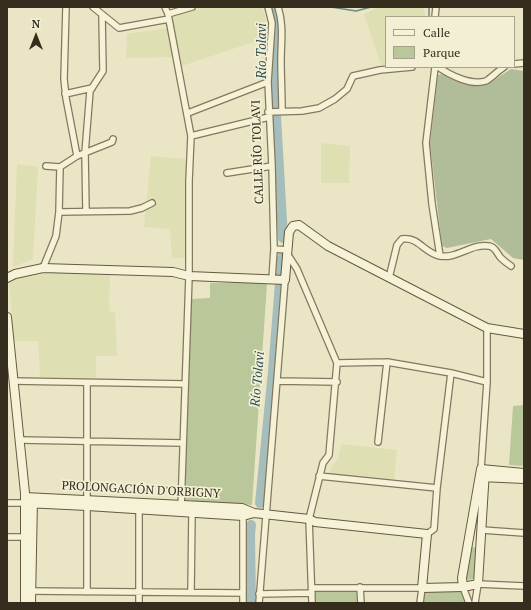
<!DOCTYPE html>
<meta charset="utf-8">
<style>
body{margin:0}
#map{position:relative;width:531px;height:610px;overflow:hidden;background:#eae6c5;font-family:"PT Serif",serif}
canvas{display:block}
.frame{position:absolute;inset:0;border:8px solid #352e1f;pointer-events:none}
.legend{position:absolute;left:385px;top:16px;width:130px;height:52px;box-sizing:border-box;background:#f2efd4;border:1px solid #a6a28c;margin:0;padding:5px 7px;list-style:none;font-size:12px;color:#352e1f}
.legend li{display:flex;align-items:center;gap:8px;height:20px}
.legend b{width:20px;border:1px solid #a6a28c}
.north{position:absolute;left:16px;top:16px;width:40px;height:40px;-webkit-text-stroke:3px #f2efd4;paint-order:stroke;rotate:0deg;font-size:11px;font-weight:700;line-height:16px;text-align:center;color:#352e1f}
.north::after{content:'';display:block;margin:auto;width:14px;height:18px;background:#352e1f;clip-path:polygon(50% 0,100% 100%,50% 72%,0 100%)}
</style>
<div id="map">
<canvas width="531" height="610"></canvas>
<div class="frame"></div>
<ul class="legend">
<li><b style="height:5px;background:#f6f2d7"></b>Calle</li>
<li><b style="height:11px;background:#b9c79a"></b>Parque</li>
</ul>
<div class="north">N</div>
</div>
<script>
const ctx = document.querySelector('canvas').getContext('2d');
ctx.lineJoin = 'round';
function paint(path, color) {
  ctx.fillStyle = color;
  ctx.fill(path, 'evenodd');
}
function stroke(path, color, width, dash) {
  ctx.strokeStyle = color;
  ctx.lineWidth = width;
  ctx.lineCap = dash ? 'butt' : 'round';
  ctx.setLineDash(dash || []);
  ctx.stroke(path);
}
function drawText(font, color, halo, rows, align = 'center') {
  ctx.font = font + ' "PT Serif",serif';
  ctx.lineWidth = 3.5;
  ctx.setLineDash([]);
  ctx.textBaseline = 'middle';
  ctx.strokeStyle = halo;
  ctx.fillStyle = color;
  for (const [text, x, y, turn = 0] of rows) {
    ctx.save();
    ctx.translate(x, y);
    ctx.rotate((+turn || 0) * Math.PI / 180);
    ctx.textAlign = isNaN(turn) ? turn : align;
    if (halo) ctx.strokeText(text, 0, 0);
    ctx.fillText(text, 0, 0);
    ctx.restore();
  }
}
const farmland = new Path2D(`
 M206 7H262L265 15 268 37 182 66 171 16Z
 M379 7H424L425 17H386V65H381L364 14Z
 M168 28 175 57 126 58 127 34Z
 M321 143 350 146 349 183H321Z
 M151 156 186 159 185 258H172L170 229 144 227Z
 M17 164 38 167 33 259 13 267Z
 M51 273 110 274 109 311 115 312 117 356H96V378L40 377 38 341H14L9 283 17 278Z
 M341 444 397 450 394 480 329 474 332 466 338 459Z`);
const green = new Path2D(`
 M210 283H267L252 505 185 500 191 299 210 298Z
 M524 405V466L509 465 513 406Z
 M471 547 477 548 474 579 466 580Z
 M314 591H358L359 603H315Z
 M462 591 466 603H423L424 592Z`);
const cemetery = new Path2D(`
 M511 69 524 71V260L513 258 491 239 447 248 442 246 430 144 438 75 442 74 464 84 486 85Z`);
const stream = new Path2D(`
 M331 7 356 11 371 7
 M429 7V17`);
const river = new Path2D(`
 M275 7 277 18 276 116 283 238
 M260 503 273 371 282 258
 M251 603 250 535 251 525`);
const street = new Path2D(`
 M66 7 64 79 66 98 77 156
 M93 7 119 28 169 19
 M165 7 168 14 191 136 189 181V276L181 508
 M268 7 272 23 268 82 272 166 274 249 272 279
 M278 7C284 25 281 42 281 60 281 77 282 94 282 111
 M168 14 192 7
 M435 17 436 7
 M514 64 524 63
 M435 67 426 143 432 204 440 256
 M438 67C450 75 471 86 486 81 490 79 499 70 504 67
 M65 94 92 88
 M268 112 302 111 319 108 335 99 347 89 353 76 380 70 412 67
 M188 113 268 82
 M191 136 269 117
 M46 166 60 167 77 156 112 142 113 139
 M227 173 272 166
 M86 211 85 153 90 91 103 71 102 15
 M59 212 130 211 142 208 152 203
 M274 249 288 250
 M288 255 297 269 337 363 387 362 451 373 487 382
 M43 268 56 236 59 212 60 167
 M389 278 397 245 402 239C418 236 424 253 440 256 457 259 472 243 489 246 496 247 497 254 501 258 504 261 508 264 511 266
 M13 381 185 384
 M277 381 337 382
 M20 440 183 443
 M378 442 387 362
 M481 469 487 382V328
 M319 476 437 488
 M7 503H25
 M243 516V603
 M482 530 524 533
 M427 534 434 529 437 488 451 373
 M7 537H25
 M360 587 361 603
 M463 587 469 603
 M312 588H422L420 603
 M29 591 243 593
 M87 592V383
 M191 592 192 512
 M259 594 312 593
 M139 603V509
 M259 603 285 280
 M312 603 309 519 323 463 329 455 337 363
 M475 603 478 584 524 586`);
const secondary = new Path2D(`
 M7 278 15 274 43 268 173 272 189 276 285 280 289 232 293 226 299 225 328 246 487 328 524 334
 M7 317 25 493V603
 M481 477 524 479
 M25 497 242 508 254 513 309 519 315 522 427 534 422 588 463 587 478 584 485 470
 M25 503 87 506 243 516 254 513
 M463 587 462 578 481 469 524 473
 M31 603 33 500`);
const streetNames = [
 ["CALLE RÍO TOLAVI",258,152,-92],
 ["PROLONGACIÓN D'ORBIGNY",141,490,3]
];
const waterNames = [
 ["Río Tolavi",262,51,-90],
 ["Río Tolavi",258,379,-85]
];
paint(farmland, '#dedfb3');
paint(green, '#b9c79a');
paint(cemetery, '#b1bd98');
stroke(stream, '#6e8b89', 1.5);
stroke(river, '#a6bebb', 10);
stroke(street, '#83785d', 8);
stroke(secondary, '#655a40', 10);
stroke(street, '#f6f2d7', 5.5);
stroke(secondary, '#f6f2d7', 8);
drawText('12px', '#352e1f', '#f2efd4', streetNames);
drawText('italic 13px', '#304f53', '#f2efd4', waterNames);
</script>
